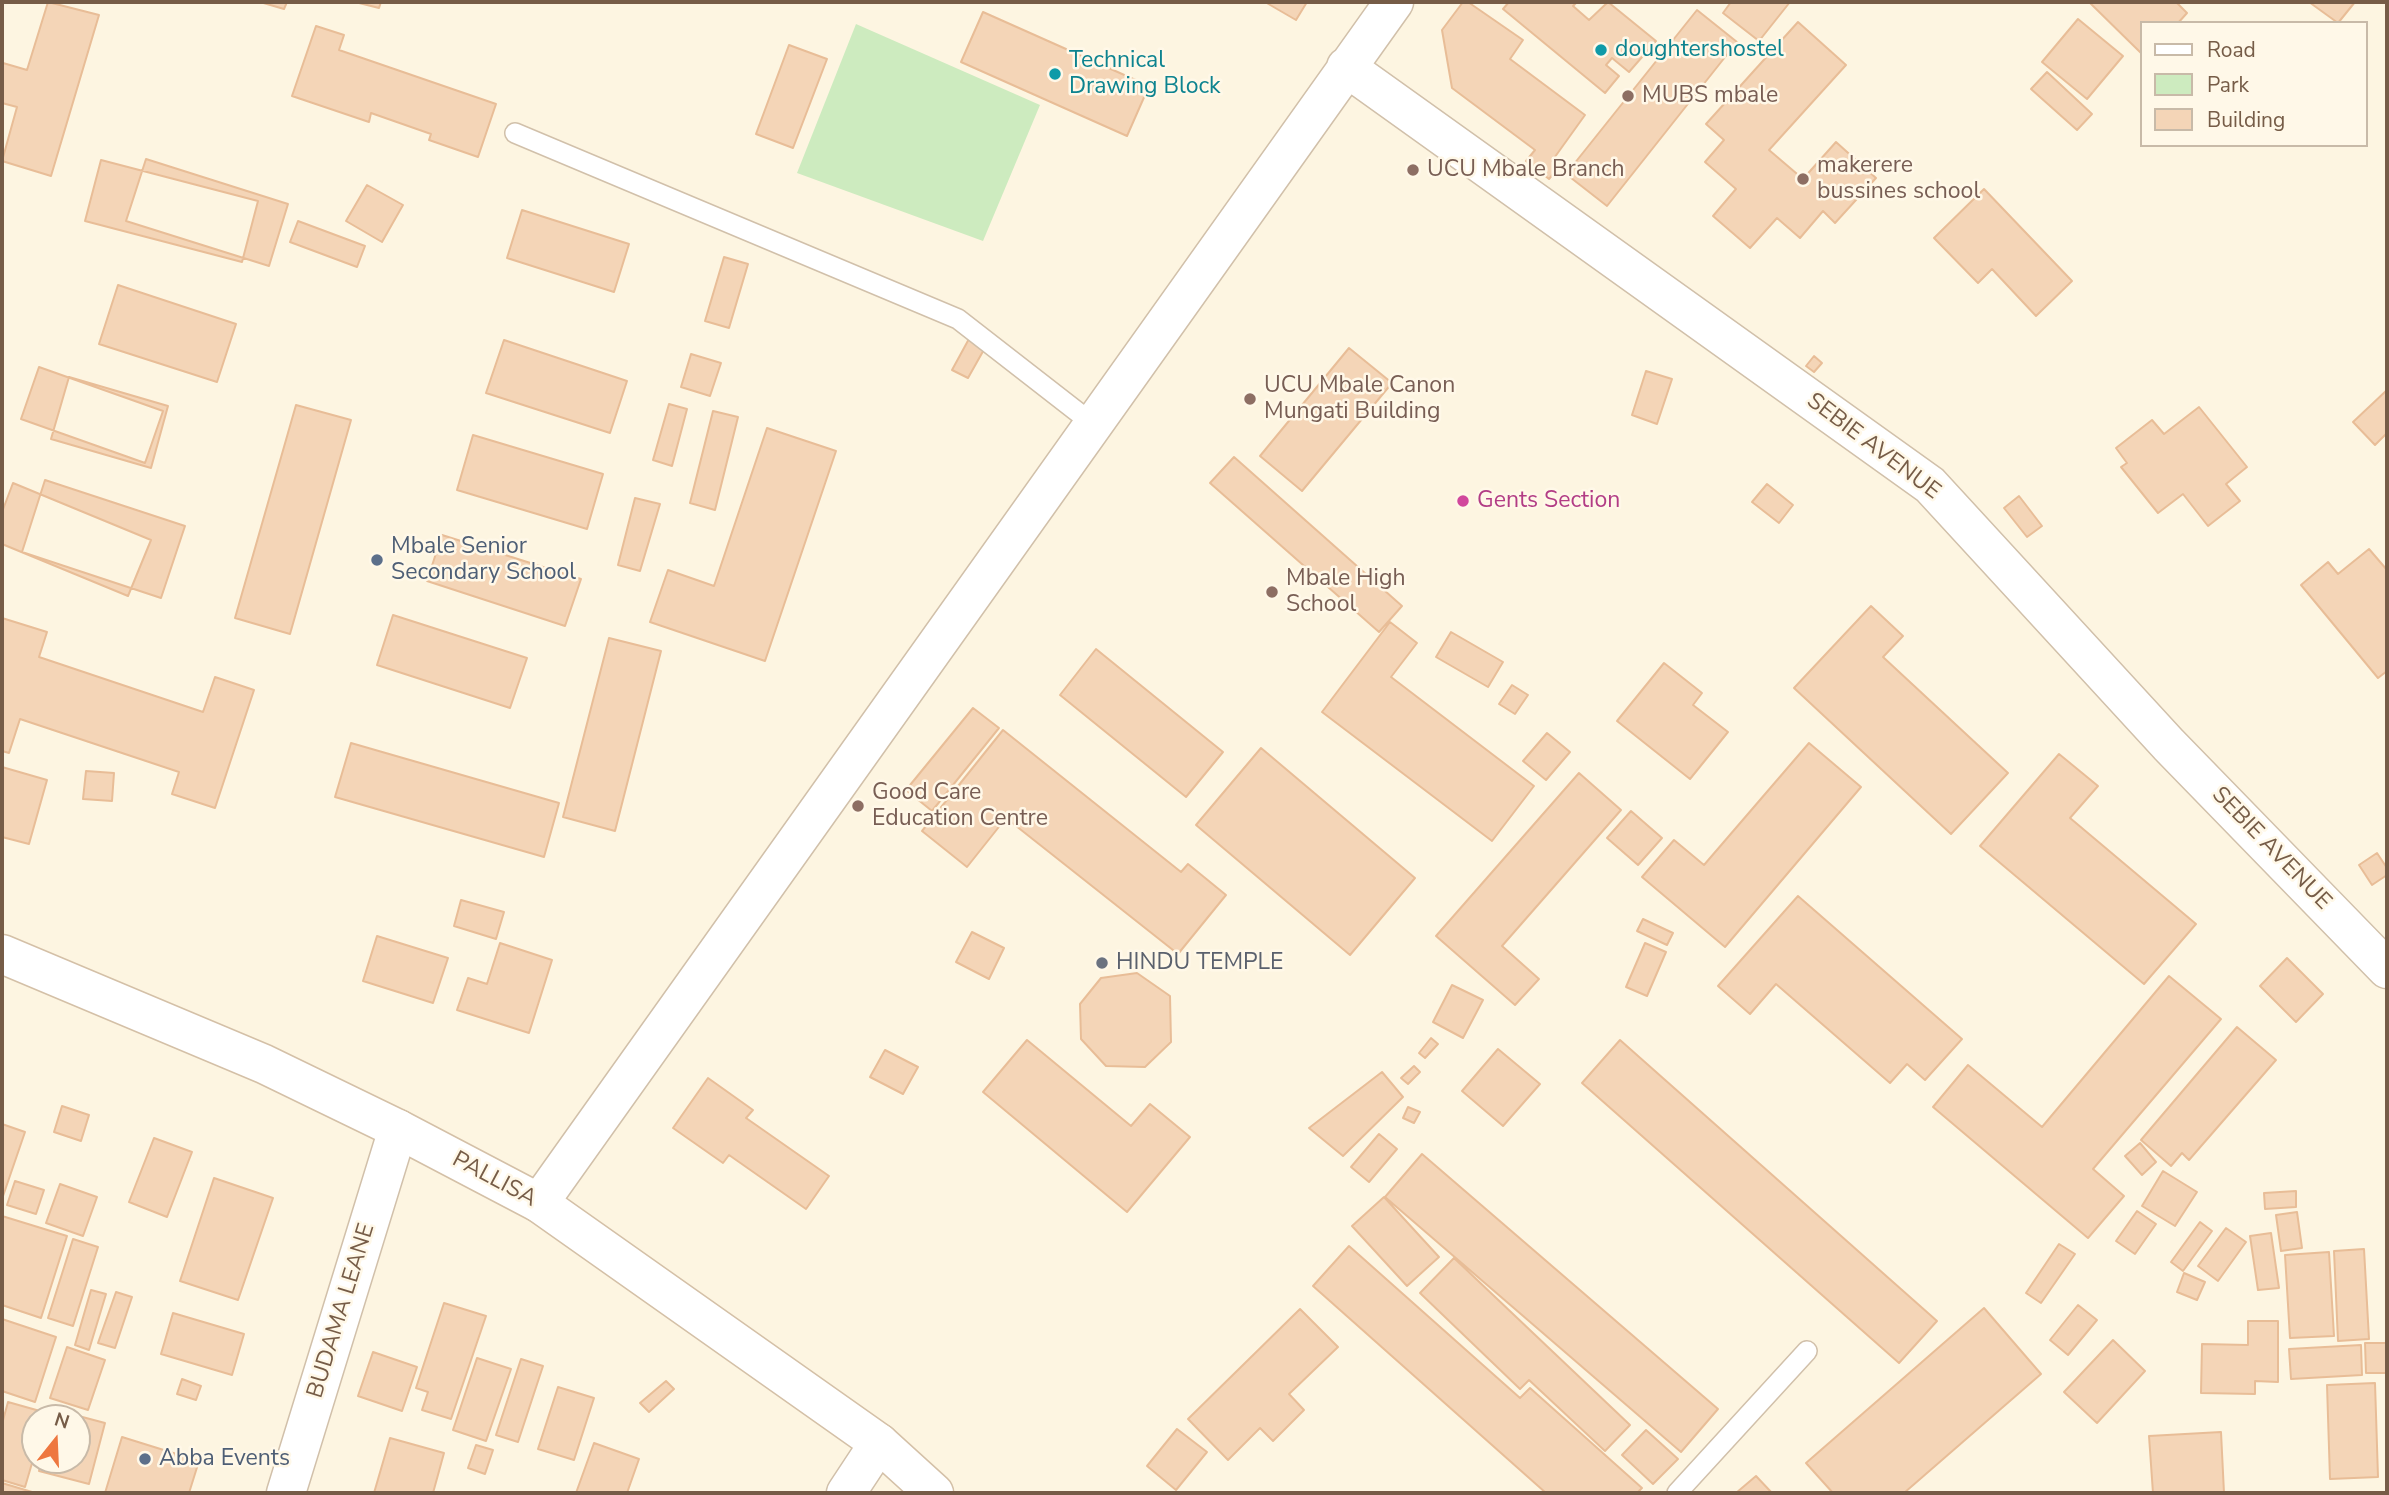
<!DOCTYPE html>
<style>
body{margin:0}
#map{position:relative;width:2389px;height:1495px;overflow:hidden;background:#fdf5e1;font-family:"Nunito Sans",sans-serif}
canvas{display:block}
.frame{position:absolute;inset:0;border:4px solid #765c47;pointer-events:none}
.legend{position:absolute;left:2140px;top:21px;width:228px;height:126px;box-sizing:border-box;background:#fff8e8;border:2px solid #c8baa8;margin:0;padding:9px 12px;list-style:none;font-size:21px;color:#765c47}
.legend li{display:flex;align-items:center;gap:14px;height:35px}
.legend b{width:35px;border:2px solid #c8baa8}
.north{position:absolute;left:21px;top:1404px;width:70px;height:70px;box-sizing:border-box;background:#fff8e8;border:2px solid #c8baa8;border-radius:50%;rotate:18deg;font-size:19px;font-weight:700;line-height:28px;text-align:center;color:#765c47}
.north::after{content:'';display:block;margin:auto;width:24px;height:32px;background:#ee773f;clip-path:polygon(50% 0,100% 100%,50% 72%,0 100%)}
</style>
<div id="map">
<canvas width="2389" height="1495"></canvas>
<div class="frame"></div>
<ul class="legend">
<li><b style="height:9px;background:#fff"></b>Road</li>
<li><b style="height:19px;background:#cdebbf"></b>Park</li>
<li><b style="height:19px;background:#f4d5b7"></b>Building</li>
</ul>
<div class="north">N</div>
</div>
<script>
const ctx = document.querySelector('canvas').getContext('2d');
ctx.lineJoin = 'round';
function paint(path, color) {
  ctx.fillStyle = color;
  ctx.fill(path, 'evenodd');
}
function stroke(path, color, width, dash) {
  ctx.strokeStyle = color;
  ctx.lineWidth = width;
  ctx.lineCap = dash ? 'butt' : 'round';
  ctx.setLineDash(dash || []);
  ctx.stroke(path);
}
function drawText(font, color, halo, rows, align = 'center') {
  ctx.font = font + ' "Nunito Sans",sans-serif';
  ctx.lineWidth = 5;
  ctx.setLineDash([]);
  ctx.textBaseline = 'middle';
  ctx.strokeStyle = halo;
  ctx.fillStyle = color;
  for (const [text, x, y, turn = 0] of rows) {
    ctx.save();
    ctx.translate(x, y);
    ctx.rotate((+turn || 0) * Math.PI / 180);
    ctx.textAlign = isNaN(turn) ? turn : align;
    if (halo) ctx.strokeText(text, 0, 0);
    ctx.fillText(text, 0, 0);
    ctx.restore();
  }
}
const green = new Path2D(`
 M856 24 1040 105 983 241 797 173Z`);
const building = new Path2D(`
 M48 2 99 15 51 176 2 161 17 107 2 103V68L3 63 27 70Z
 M260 2H287L284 9Z
 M355 2H381L379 8Z
 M1265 2H1307L1296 20Z
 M1463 2H1468L1523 40 1510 59 1585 115 1552 161 1559 167 1549 179 1526 161 1535 150 1452 88 1442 30Z
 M1509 2H1577L1573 6 1589 20 1608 2 1656 41 1629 72 1612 58 1606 65 1619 76 1605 93 1503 9Z
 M1731 2H1790L1759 41 1723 13Z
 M2089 2H2176L2187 13 2178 23H2142V54Z
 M2309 2H2355L2338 23Z
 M1697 10 1737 42 1607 206 1566 174Z
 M983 12 1149 86 1127 136 961 62Z
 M2078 19 2123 56 2087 99 2042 62Z
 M1798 22 1846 65 1769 150 1803 179 1836 142 1876 178 1835 223 1823 211 1800 238 1777 218 1750 248 1713 216 1736 189 1705 162 1724 140 1706 124Z
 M316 26 344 35 339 50 496 104 478 157 429 140 431 134 371 113 369 122 292 96Z
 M789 45 827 59 793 148 756 134Z
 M2047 72 2092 114 2077 130 2031 89Z
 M146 159 288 204 269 266 126 221Z
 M101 160 258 201 242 262 85 221Z
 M367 185 403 205 382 242 346 221Z
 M1984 189 2072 281 2036 316 1992 269 1978 283 1934 238Z
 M522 210 629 244 614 292 507 258Z
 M298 221 365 246 357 267 290 242Z
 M724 257 748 264 729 328 705 321Z
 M118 285 236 324 217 382 99 344Z
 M970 337 986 346 968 378 952 370Z
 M504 340 627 381 610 433 486 393Z
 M1349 348 1392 383 1302 491 1260 456Z
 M691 354 721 363 710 396 681 387Z
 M1814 356 1822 363 1814 372 1806 366Z
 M39 367 163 411 145 463 21 419Z
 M1646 371 1672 379 1657 424 1632 415Z
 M69 377 168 406 151 468 51 439Z
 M2387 390V433L2375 445 2353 422Z
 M669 404 687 409 672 466 653 460Z
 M296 405 351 420 290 634 235 618Z
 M2199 407 2247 467 2226 484 2240 501 2208 526 2183 494 2158 513 2121 467 2127 463 2116 448 2152 420 2164 434Z
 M713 411 738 417 715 510 690 503Z
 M767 428 836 451 765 661 650 622 668 570 714 586Z
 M473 435 603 474 587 529 457 490Z
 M1234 457 1402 606 1379 632 1210 483Z
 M45 480 185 526 161 598 22 552Z
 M13 483 151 540 128 596 2 544V512Z
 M1767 484 1793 505 1779 523 1752 502Z
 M2019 496 2042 526 2027 537 2004 508Z
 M635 498 660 504 640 571 618 565Z
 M442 535 581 579 565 626 427 581Z
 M2369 549 2387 570V671L2378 678 2301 585 2328 562 2338 574Z
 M1871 606 1903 636 1883 657 2008 773 1951 834 1794 688Z
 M393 615 527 658 510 708 377 665Z
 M2 618 47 632 39 657 203 712 215 677 254 690 215 808 172 794 179 772 20 719 9 753 2 751Z
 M1390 622 1417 643 1391 677 1534 786 1492 841 1322 712Z
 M1451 632 1503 662 1488 687 1436 657Z
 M609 638 661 651 615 831 563 817Z
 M1096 649 1223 752 1186 797 1060 695Z
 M1664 663 1702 693 1693 705 1728 732 1690 779 1617 721Z
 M1512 685 1528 695 1515 714 1499 704Z
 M973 708 999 728 932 811 906 790Z
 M1003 730 1181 872 1188 864 1226 895 1178 954 1006 818 967 867 922 831Z
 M1547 733 1570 752 1546 780 1523 761Z
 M351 743 559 803 544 857 335 797Z
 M1809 743 1861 787 1725 947 1642 877 1674 840 1704 865Z
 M1261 748 1415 878 1350 955 1196 825Z
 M2059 754 2098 786 2070 818 2196 924 2144 984 1980 846Z
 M2 767 47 780 29 844 2 837Z
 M86 771 114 773 112 801 83 799Z
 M1579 773 1621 810 1502 946 1539 979 1515 1005 1436 936Z
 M1631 811 1662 838 1638 865 1607 838Z
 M2377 853 2387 868V875L2372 885 2359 865Z
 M1798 896 1962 1039 1925 1080 1907 1064 1890 1083 1776 984 1750 1014 1718 986Z
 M461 900 504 912 496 939 454 926Z
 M1643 919 1673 933 1667 945 1637 931Z
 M972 932 1004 948 989 979 956 962Z
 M377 936 448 958 433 1003 363 981Z
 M500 943 552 960 529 1033 457 1010 468 978 487 984Z
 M1645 943 1666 952 1647 996 1626 987Z
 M2287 958 2323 994 2296 1022 2260 986Z
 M1137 973 1170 996 1171 1042 1145 1067 1106 1066 1081 1039 1080 1004 1101 978Z
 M2169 976 2221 1019 2093 1169 2124 1196 2088 1238 1933 1107 1968 1065 2042 1127Z
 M1452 985 1483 1000 1463 1038 1433 1022Z
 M2237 1027 2276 1060 2189 1160 2182 1153 2171 1166 2141 1140Z
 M1431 1038 1438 1044 1425 1058 1419 1053Z
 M1027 1040 1131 1126 1150 1104 1190 1137 1127 1212 983 1092Z
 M1620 1040 1937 1321 1899 1363 1582 1083Z
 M1498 1049 1540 1084 1503 1126 1462 1091Z
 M885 1050 918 1067 903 1094 870 1077Z
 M1414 1066 1420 1072 1408 1084 1401 1078Z
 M1382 1072 1403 1097 1343 1156 1309 1128Z
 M708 1078 753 1110 746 1118 829 1176 806 1209 729 1155 723 1163 673 1128Z
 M62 1106 89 1115 81 1141 54 1132Z
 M1408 1107 1420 1112 1414 1123 1403 1118Z
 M2 1124 25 1132 2 1199Z
 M1379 1134 1397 1149 1369 1182 1351 1167Z
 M154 1138 192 1152 167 1217 129 1202Z
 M2140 1143 2156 1162 2142 1175 2125 1156Z
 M1422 1154 1718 1409 1681 1452 1385 1197Z
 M2163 1171 2197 1192 2175 1226 2142 1206Z
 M214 1178 273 1198 238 1300 180 1281Z
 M15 1181 44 1190 36 1214 7 1205Z
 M60 1184 97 1197 83 1236 46 1223Z
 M2296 1191V1207L2265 1209 2264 1193Z
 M1384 1197 1439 1257 1407 1286 1352 1226Z
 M2137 1211 2156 1224 2135 1254 2116 1241Z
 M2297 1212 2302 1248 2281 1251 2276 1215Z
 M2 1216 67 1236 41 1318 2 1305Z
 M2200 1222 2212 1231 2183 1271 2171 1262Z
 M2226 1228 2246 1242 2218 1281 2198 1266Z
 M2271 1233 2279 1288 2258 1290 2250 1236Z
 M73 1239 98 1247 73 1326 48 1318Z
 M2059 1244 2075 1254 2041 1303 2026 1293Z
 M1349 1246 1520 1398 1530 1388 1642 1488 1637 1493H1546L1313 1286Z
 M2364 1249 2369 1339 2338 1341 2334 1251Z
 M2329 1252 2334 1336 2290 1338 2285 1255Z
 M1454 1258 1630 1425 1605 1451 1529 1380 1520 1389 1420 1293Z
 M2184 1273 2205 1282 2197 1300 2177 1292Z
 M91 1290 106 1294 89 1350 75 1345Z
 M116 1292 132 1297 115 1348 98 1343Z
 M444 1303 486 1316 451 1419 422 1410 428 1392 416 1388Z
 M2078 1305 2097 1320 2068 1355 2050 1340Z
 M1984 1308 2041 1374 1904 1493H1833L1806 1463Z
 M1300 1309 1338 1347 1289 1394 1304 1410 1273 1441 1260 1428 1228 1460 1188 1419Z
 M173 1313 244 1334 232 1375 161 1354Z
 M2 1319 56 1337 35 1402 2 1391Z
 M2248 1321H2278V1382L2255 1381V1394L2201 1393 2202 1344 2248 1345Z
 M2113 1340 2145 1371 2097 1423 2064 1392Z
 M2365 1343H2387V1373H2366Z
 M2361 1345 2362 1375 2291 1379 2289 1349Z
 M67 1347 105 1360 88 1410 50 1398Z
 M373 1352 417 1367 402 1411 358 1396Z
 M477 1358 511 1369 486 1441 453 1430Z
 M521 1359 543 1366 518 1442 496 1435Z
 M182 1379 201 1386 196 1400 177 1394Z
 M666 1381 674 1389 649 1412 640 1403Z
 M2375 1383 2378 1477 2330 1479 2327 1385Z
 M558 1387 594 1398 574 1460 538 1449Z
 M8 1402 47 1413 45 1418H35V1453L25 1487 2 1480V1424Z
 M56 1410 105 1423 89 1484 39 1471 42 1460H77V1418H54Z
 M1177 1429 1207 1452 1176 1490 1147 1466Z
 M1646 1430 1678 1459 1653 1484 1622 1455Z
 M2221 1432 2224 1493H2153L2149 1436Z
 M122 1437 199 1461 189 1493H105Z
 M390 1438 444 1453 433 1493H374Z
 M594 1443 639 1459 627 1493H576Z
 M476 1445 493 1450 485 1474 468 1468Z
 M1756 1476 1772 1493H1736Z
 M2 1483 32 1492 31 1493H2Z`);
const lane = new Path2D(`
 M515 133 958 319 1093 424
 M1677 1493 1807 1351`);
const street = new Path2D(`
 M1346 67 1930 485 2169 745 2387 969
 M539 1203 1394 2
 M286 1493 398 1129
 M846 1493 879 1443`);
const secondary = new Path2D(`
 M2 954 264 1064 398 1129 539 1203 879 1443 934 1493`);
const markers = [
 [1601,50,7,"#0f9aa8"],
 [1055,74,7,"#0f9aa8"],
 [1628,96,7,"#8d6e63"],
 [1413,170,7,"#8d6e63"],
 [1803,179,7,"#8d6e63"],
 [1250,399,7,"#8d6e63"],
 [1463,501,7,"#d1479c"],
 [377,560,7,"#5c6f8a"],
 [1272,592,7,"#8d6e63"],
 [858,806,7,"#8d6e63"],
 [1102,963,7,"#6b7280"],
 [145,1459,7,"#5c6f8a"]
];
const cultureNames = [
 ["doughtershostel",1615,50],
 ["Technical",1069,61],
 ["Drawing Block",1069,87]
];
const educationNames = [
 ["MUBS mbale",1642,96],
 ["makerere",1817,166],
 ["bussines school",1817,192],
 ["UCU Mbale Branch",1427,170],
 ["UCU Mbale Canon",1264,386],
 ["Mungati Building",1264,412],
 ["Mbale High",1286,579],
 ["School",1286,605],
 ["Good Care",872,793],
 ["Education Centre",872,819]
];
const streetNames = [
 ["SEBIE AVENUE",1873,447,37],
 ["SEBIE AVENUE",2271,849,46],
 ["PALLISA",494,1180,28],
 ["BUDAMA LEANE",342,1311,-73]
];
const hotelNames = [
 ["Gents Section",1477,501]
];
const serviceNames = [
 ["Mbale Senior",391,547],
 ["Secondary School",391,573],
 ["Abba Events",159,1459]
];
const worshipNames = [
 ["HINDU TEMPLE",1116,963]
];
paint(green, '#cdebbf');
paint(building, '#f4d5b7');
stroke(building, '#e8bd97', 2);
stroke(lane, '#d1c0aa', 22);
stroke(street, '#d1c0aa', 41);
stroke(secondary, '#d4c0a7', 41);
stroke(lane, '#fff', 19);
stroke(street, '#fff', 38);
stroke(secondary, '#fff', 38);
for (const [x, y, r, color] of markers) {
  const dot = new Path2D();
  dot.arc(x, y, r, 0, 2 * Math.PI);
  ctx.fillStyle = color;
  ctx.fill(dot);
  stroke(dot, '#fff8e8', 2.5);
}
drawText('23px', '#0d838f', '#fff8e8', cultureNames, 'left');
drawText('23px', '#785e54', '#fff8e8', educationNames, 'left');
drawText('23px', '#765c47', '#fff8e8', streetNames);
drawText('23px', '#b23c85', '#fff8e8', hotelNames, 'left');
drawText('23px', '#4e5e75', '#fff8e8', serviceNames, 'left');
drawText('23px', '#5b616d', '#fff8e8', worshipNames, 'left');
</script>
